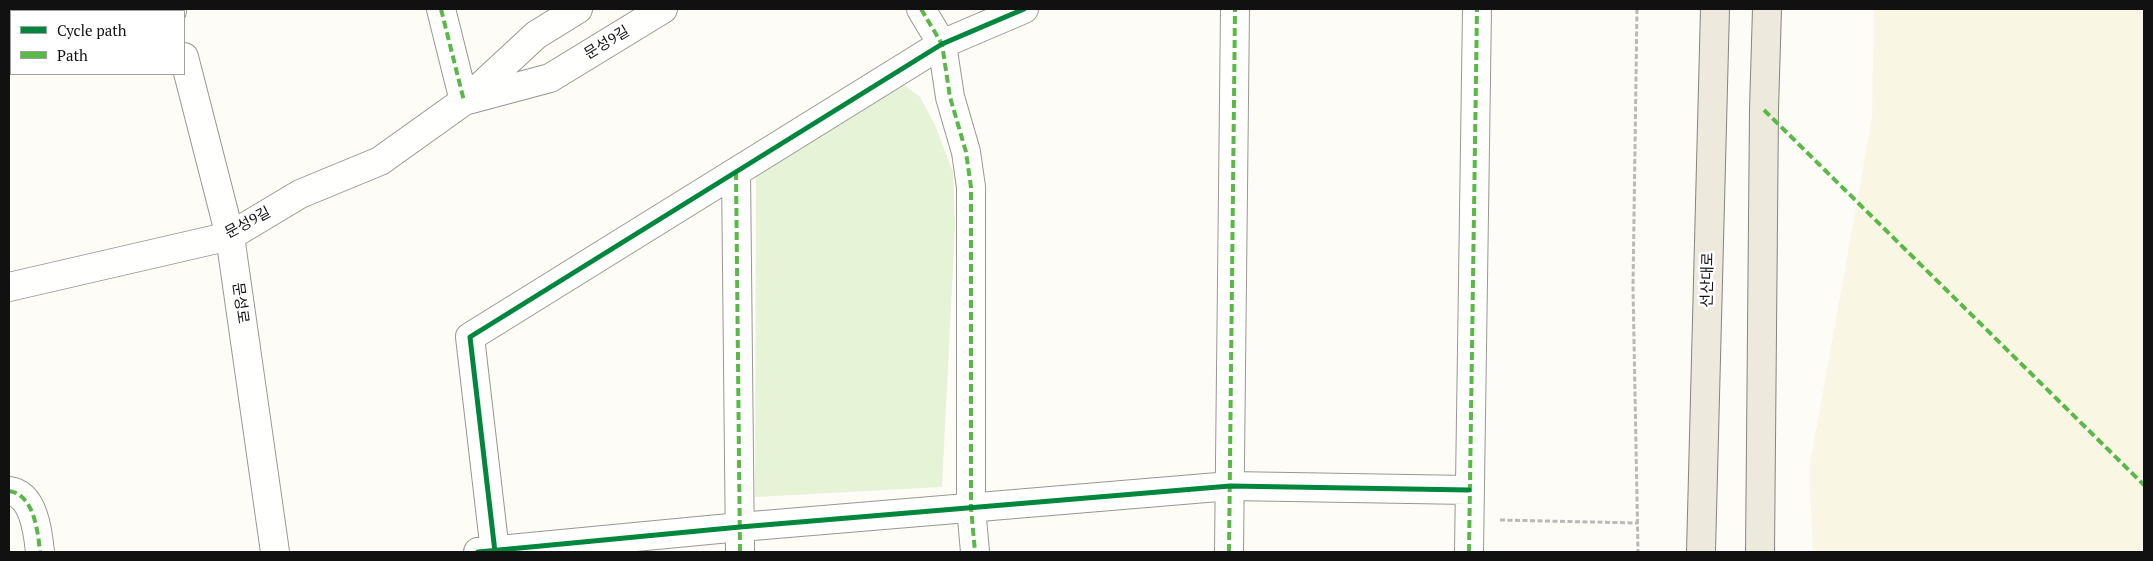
<!DOCTYPE html>
<meta charset="utf-8">
<style>
body{margin:0}
#map{position:relative;width:2153px;height:561px;overflow:hidden;background:#fdfcf7;font-family:"PT Serif",serif}
canvas{display:block}
.frame{position:absolute;inset:0;border:10px solid #111;pointer-events:none}
.legend{position:absolute;left:10px;top:10px;width:175px;height:65px;box-sizing:border-box;background:#fff;border:1px solid #a0a0a0;margin:0;padding:6px 9px;list-style:none;font-size:15px;color:#111}
.legend li{display:flex;align-items:center;gap:10px;height:25px}
.legend b{width:25px;border:1px solid #a0a0a0}
</style>
<div id="map">
<canvas width="2153" height="561"></canvas>
<div class="frame"></div>
<ul class="legend">
<li><b style="height:6px;background:#00873e"></b>Cycle path</li>
<li><b style="height:6px;background:#58b947"></b>Path</li>
</ul>
</div>
<script>
const ctx = document.querySelector('canvas').getContext('2d');
ctx.lineJoin = 'round';
function paint(path, color) {
  ctx.fillStyle = color;
  ctx.fill(path, 'evenodd');
}
function stroke(path, color, width, dash) {
  ctx.strokeStyle = color;
  ctx.lineWidth = width;
  ctx.lineCap = dash ? 'butt' : 'round';
  ctx.setLineDash(dash || []);
  ctx.stroke(path);
}
function drawText(font, color, halo, rows, align = 'center') {
  ctx.font = font + ' "PT Serif","Noto Sans KR",serif';
  ctx.lineWidth = 5;
  ctx.setLineDash([]);
  ctx.textBaseline = 'middle';
  ctx.strokeStyle = halo;
  ctx.fillStyle = color;
  for (const [text, x, y, turn = 0] of rows) {
    ctx.save();
    ctx.translate(x, y);
    ctx.rotate((+turn || 0) * Math.PI / 180);
    ctx.textAlign = isNaN(turn) ? turn : align;
    if (halo) ctx.strokeText(text, 0, 0);
    ctx.fillText(text, 0, 0);
    ctx.restore();
  }
}
const farmland = new Path2D(`
 M1874 9H2144V552H1813L1809 470 1872 118Z`);
const green = new Path2D(`
 M903 84 920 97 935 125 953 172 955 226 942 487 755 497 756 165Z`);
const path = new Path2D(`
 M1637 9 1633 287 1638 552
 M1500 520 1638 523`);
const minor = new Path2D(`
 M171 9 172 11
 M441 9 464 101
 M921 9 942 44 950 97 966 152 971 187V507L975 552
 M184 57 230 236 275 552
 M467 99 536 35 578 9
 M736 172 740 552
 M9 287 230 236 300 194 380 161 464 101 550 78 663 9
 M9 491C34 494 38 532 40 552
 M478 552 740 527 1230 486 1469 490
 M495 552 470 337 942 44 1024 9
 M1229 552 1235 9
 M1469 552 1477 9`);
const major = new Path2D(`
 M1701 552 1715 9
 M1760 552 1764 110 1767 9`);
const quiet = new Path2D(`
 M441 9 464 101
 M921 9 942 44 950 97 966 152 971 187V507L975 552
 M1764 110 2144 485
 M736 172 740 552
 M9 491C34 494 38 532 40 552
 M1229 552 1235 9
 M1469 552 1477 9`);
const cycleway = new Path2D(`
 M478 552 740 527 1230 486 1469 490
 M495 552 470 337 942 44 1024 9`);
const streetNames = [
 ["문성9길",607,43,-31],
 ["문성9길",248,223,-28],
 ["선산대로",1708,280,-89],
 ["문성로",240,303,82]
];
paint(farmland, '#f9f7e4');
paint(green, '#e7f3d7');
stroke(minor, '#979795', 30);
stroke(major, '#858482', 30);
stroke(path, '#b9b9b8', 3, [5, 2.5]);
stroke(minor, '#fffffe', 28);
stroke(major, '#ede9dc', 28);
stroke(quiet, '#58b947', 4, [8, 4]);
stroke(cycleway, '#00873e', 5);
drawText('15px', '#111', '#fff', streetNames);
</script>
